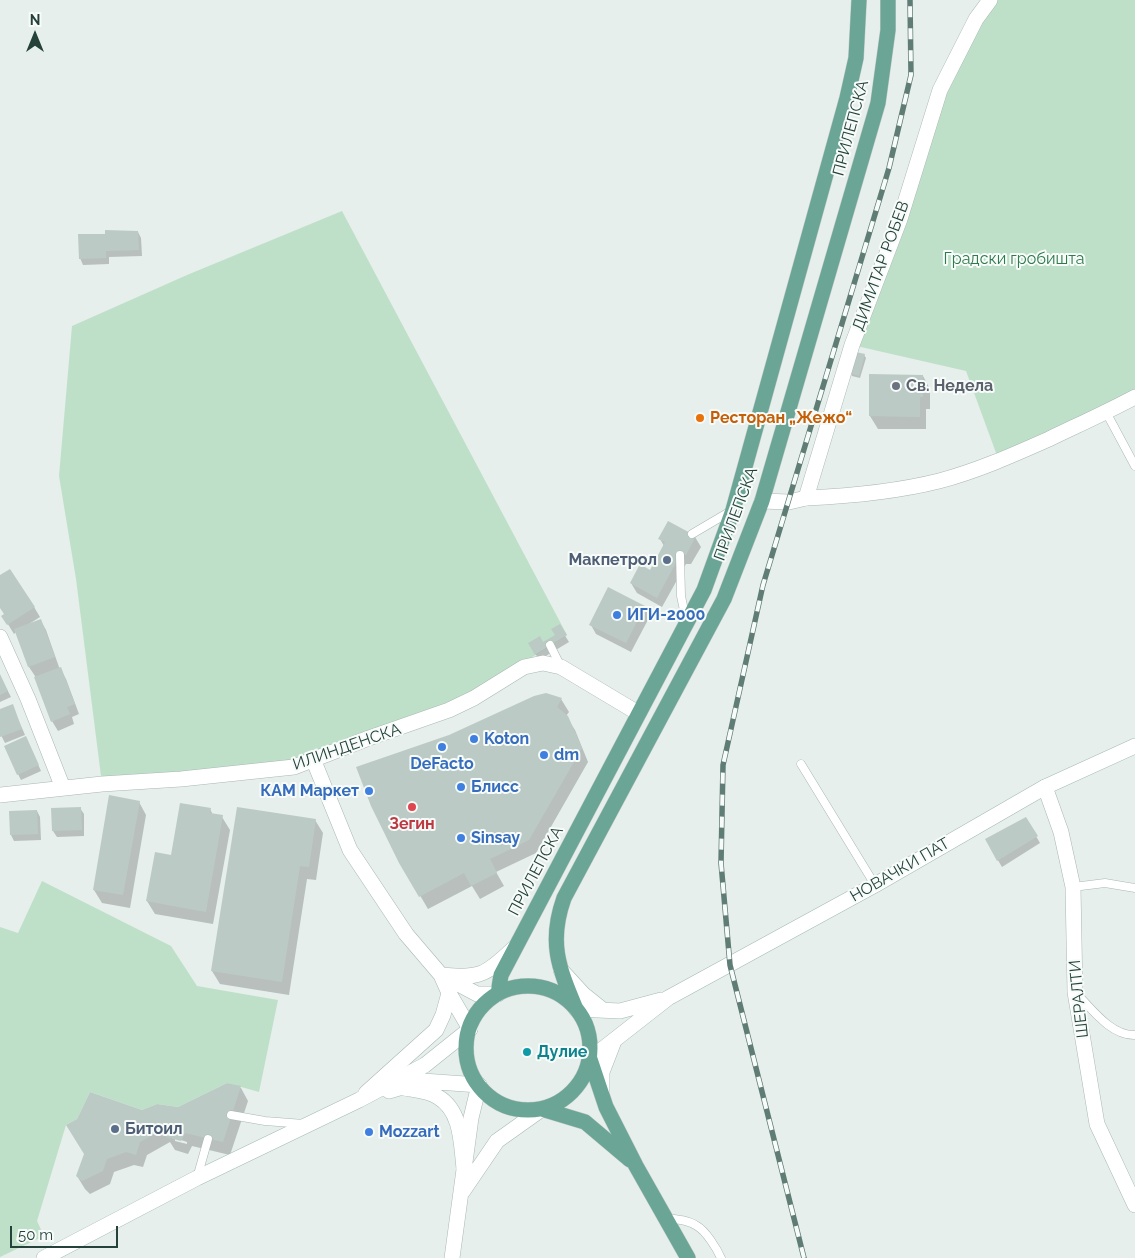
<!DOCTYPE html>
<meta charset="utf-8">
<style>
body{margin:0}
#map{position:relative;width:1135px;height:1258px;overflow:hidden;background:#e6efeb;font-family:Raleway,sans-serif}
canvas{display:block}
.north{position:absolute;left:10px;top:10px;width:50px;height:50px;-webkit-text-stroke:4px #f7fbf9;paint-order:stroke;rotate:0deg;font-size:14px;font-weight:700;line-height:20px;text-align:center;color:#24423a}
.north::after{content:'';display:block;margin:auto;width:18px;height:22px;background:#24423a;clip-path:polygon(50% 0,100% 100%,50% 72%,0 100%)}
.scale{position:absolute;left:10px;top:1226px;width:108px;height:22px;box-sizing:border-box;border:2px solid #24423a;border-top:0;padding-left:6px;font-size:15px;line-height:18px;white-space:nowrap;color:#24423a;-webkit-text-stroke:4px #f7fbf9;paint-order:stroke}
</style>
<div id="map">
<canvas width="1135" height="1258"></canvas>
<div class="north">N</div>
<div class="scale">50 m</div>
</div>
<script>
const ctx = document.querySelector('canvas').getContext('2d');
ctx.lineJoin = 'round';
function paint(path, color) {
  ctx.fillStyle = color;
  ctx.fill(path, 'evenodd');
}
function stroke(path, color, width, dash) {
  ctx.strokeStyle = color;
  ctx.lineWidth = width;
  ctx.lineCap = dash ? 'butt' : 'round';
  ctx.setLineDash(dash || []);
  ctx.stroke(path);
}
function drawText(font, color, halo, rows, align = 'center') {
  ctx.font = font + ' Raleway,sans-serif';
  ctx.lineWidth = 4;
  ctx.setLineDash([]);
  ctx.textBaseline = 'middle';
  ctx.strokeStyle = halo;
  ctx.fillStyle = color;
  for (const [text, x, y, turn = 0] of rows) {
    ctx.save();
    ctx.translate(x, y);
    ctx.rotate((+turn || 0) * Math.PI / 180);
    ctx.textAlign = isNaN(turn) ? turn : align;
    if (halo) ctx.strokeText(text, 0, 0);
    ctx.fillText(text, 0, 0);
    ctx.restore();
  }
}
const green = new Path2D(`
 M990 0H1135V397L999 461 966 371 852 345 940 90Z
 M342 211 567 635 523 663 474 698 294 767 102 784 76 579 59 476 72 326 187 275Z
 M42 881 171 946 197 986 278 1000 259 1092 227 1083 178 1107 157 1104 142 1110 90 1092 77 1119 66 1125 37 1221 44 1236 0 1257V927L18 933Z`);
const shadow = new Path2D(`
 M138 232 141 238 142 256 109 257V264L83 265 80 258 106 235Z
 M864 355 866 358 860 378 852 376 851 373Z
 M923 376 930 389V409H926V429H878L870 416Z
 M669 522 695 537 701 547 691 564H686L662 607 637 593 631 583 650 572 664 546 660 539Z
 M0 577 34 607 40 617 29 624 41 621 46 630 59 667 66 679 79 714 72 717 74 724 58 731 52 721 35 676 29 667 16 632 14 634 3 616 5 614 0 607Z
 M644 607 650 616 631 652 596 634 591 625Z
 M559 626 569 642 539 660 530 644H543L556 635Z
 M0 676 11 697 0 702Z
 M561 699 569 712 566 716 575 730 588 762 536 853 496 872 504 886 480 899 472 886 428 909 401 863 449 736Z
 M12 705 25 735 5 743 0 733V710Z
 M29 744 41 771 21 780 18 774Z
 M139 802 146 815 130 908 102 903 94 890Z
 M80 808 84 814V836L57 837 53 831Z
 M238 808 315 820 323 833 316 880 307 879 289 995 220 984 212 971Z
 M210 809 213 815 222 817 230 830 213 924 155 914 147 901 172 856Z
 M37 811 40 817 41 840 14 841 11 835Z
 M1026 819 1040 843 1002 867 986 840Z
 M227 1084 241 1088 248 1101 230 1155 192 1146 188 1154 175 1150 170 1142 147 1155 143 1167 134 1165 114 1172 110 1184 90 1194 85 1189 77 1176 142 1111 178 1108ZM175 1138 187 1142V1144L175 1141Z`);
const building = new Path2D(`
 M105 230 138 231 139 250 106 251V258L79 259 78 234H105Z
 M856 352 865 354 859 376 849 373Z
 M869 374 923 375V397H920V417L869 416Z
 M668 521 696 536 686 555H680L657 598 630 583 640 564 650 570 665 542 658 539Z
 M10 569 35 607 7 625 1 616 4 614 0 608V575Z
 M608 587 645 606 626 643 589 625Z
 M41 619 55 657 28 667 14 629Z
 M560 624 567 635 535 655 528 643 540 636 543 642 555 635 551 629Z
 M61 667 75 704 67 707 70 714 51 722 34 677Z
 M0 674 8 691 0 695Z
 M546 693 562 698 557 707 568 716 582 748 529 840 490 859 497 873 471 886 464 873 419 897 399 863 371 806 356 767 449 735 534 696Z
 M13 704 22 729 0 737V709Z
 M26 736 39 765 17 775 4 746Z
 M109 795 140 801 123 895 93 890Z
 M180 803 211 808 210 813 223 815 206 912 146 901 155 852 171 855Z
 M81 807 82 830 52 831 51 808Z
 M237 807 316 819 309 867 300 866 282 982 211 971Z
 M37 810 38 834 10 835 9 811Z
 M1026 817 1038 836 997 861 985 839Z
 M227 1083 241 1086 223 1142 185 1133 181 1141 166 1137 168 1126 140 1142 136 1155 126 1152 107 1159 103 1171 82 1181 76 1176 84 1154 66 1125 77 1119 90 1092 142 1110 157 1104 178 1107Z`);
const service = new Path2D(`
 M1106 412 1135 466
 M692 534 731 511
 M680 555 681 596 686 620
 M550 645 561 667
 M801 764 875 885
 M1073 887 1105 883 1135 888
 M1077 994C1092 1009 1111 1036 1135 1035
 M231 1115 265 1121 304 1124
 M197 1178 208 1139
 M666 1218C676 1219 688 1220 697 1226 706 1231 717 1249 721 1258`);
const minor = new Path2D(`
 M806 498C851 496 895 492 939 481 977 471 1013 455 1049 439 1078 425 1107 412 1135 397
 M0 637 28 699 63 788
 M313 759 350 850 406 934 441 975 449 993 443 1015 436 1030 366 1093
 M1045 787 1061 832 1073 887 1075 992 1097 1124 1135 1205
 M0 795 102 784 181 779 294 767 369 738 449 710 474 698 524 667 543 663 561 667 638 713
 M441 975C479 979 486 975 513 949
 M447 978 477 994H498
 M449 993 470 1029`);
const tertiary = new Path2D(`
 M762 501 789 502 806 498 852 345 900 219 940 90 976 19 990 0
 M463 1191 497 1141 542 1109
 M452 1258 471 1118 479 1085`);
const secondary = new Path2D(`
 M561 970 583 994 603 1010
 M576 1009 620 1011 661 1000
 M590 1059 668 998 875 885 1045 787 1135 746
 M404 1088C415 1090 429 1091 438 1097 462 1111 461 1144 464 1168
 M389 1091 423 1081 479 1085
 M602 1092V1072L614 1041
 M44 1258 197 1178 359 1100 425 1065 470 1029`);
const primary = new Path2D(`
 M466 1048a62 62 0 1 1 124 0a62 62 0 1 1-124 0Z
 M498 994 501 975 704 590 733 510 847 98 856 58 859 0
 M576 1009C559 968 548 943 564 898L724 599 762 501 878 103 888 30V0
 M590 1059 606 1107 636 1166 688 1258
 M542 1109 585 1122 630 1160`);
const rail = new Path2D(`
 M804 1258 730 965 721 863 723 765 763 585 889 168 911 75 910 0`);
const markers = [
 [896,386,5,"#6b7280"],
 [700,418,5,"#e8710a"],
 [667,560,5,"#5c6f8a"],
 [617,615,5,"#3f7fe0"],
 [474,739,5,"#3f7fe0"],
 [442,747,5,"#3f7fe0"],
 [544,755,5,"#3f7fe0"],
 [461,787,5,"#3f7fe0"],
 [369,791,5,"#3f7fe0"],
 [412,807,5,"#e0444e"],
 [461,838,5,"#3f7fe0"],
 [527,1052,5,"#0f9aa8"],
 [115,1129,5,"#5c6f8a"],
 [369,1132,5,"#3f7fe0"]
];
const streetNames = [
 ["ПРИЛЕПСКА",851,128,-75],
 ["ДИМИТАР РОБЕВ",881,266,-70],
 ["ПРИЛЕПСКА",736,514,-70],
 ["ИЛИНДЕНСКА",347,747,-19],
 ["НОВАЧКИ ПАТ",900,870,-30],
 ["ПРИЛЕПСКА",536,871,-62],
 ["ШЕРАЛТИ",1079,999,-96]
];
const parkNames = [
 ["Градски гробишта",1014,259]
];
const worshipNames = [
 ["Св. Недела",906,386]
];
const foodNames = [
 ["Ресторан „Жежо“",710,418]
];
const serviceNames = [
 ["Макпетрол",657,560],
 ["Битоил",125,1129,"left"]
];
const shopNames = [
 ["ИГИ-2000",627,615],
 ["Koton",484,739],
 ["dm",554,755],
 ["DeFacto",442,764,"center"],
 ["Блисс",471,787],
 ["КАМ Маркет",359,791,"right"],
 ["Sinsay",471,838],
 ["Mozzart",379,1132]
];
const healthNames = [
 ["Зегин",412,824]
];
const cultureNames = [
 ["Дулие",537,1052]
];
paint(green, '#bfe0c8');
paint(shadow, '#0003');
paint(building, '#bbcac4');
stroke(service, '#a8b8b2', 9);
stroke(minor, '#a8b8b2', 16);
stroke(tertiary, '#a8b8b2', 16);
stroke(secondary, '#a4bbb3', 16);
stroke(primary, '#c2cac8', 16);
stroke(service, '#fff', 8);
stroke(minor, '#fff', 15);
stroke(tertiary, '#fff', 15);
stroke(secondary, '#fff', 15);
stroke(primary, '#6aa596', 15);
stroke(rail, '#5f7d75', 5.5);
stroke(rail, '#f7fbf9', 4, [11]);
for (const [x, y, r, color] of markers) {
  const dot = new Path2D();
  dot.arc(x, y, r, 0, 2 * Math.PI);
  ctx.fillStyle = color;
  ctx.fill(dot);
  stroke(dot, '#f7fbf9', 2);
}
drawText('16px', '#24423a', '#f7fbf9', streetNames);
drawText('16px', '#2d7a4b', '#f7fbf9', parkNames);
drawText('bold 16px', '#5b616d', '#f7fbf9', worshipNames, 'left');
drawText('bold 16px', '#c56008', '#f7fbf9', foodNames, 'left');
drawText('bold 16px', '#4e5e75', '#f7fbf9', serviceNames, 'right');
drawText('bold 16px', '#366cbe', '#f7fbf9', shopNames, 'left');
drawText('bold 16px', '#be3a42', '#f7fbf9', healthNames);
drawText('bold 16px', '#0d838f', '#f7fbf9', cultureNames, 'left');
</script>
